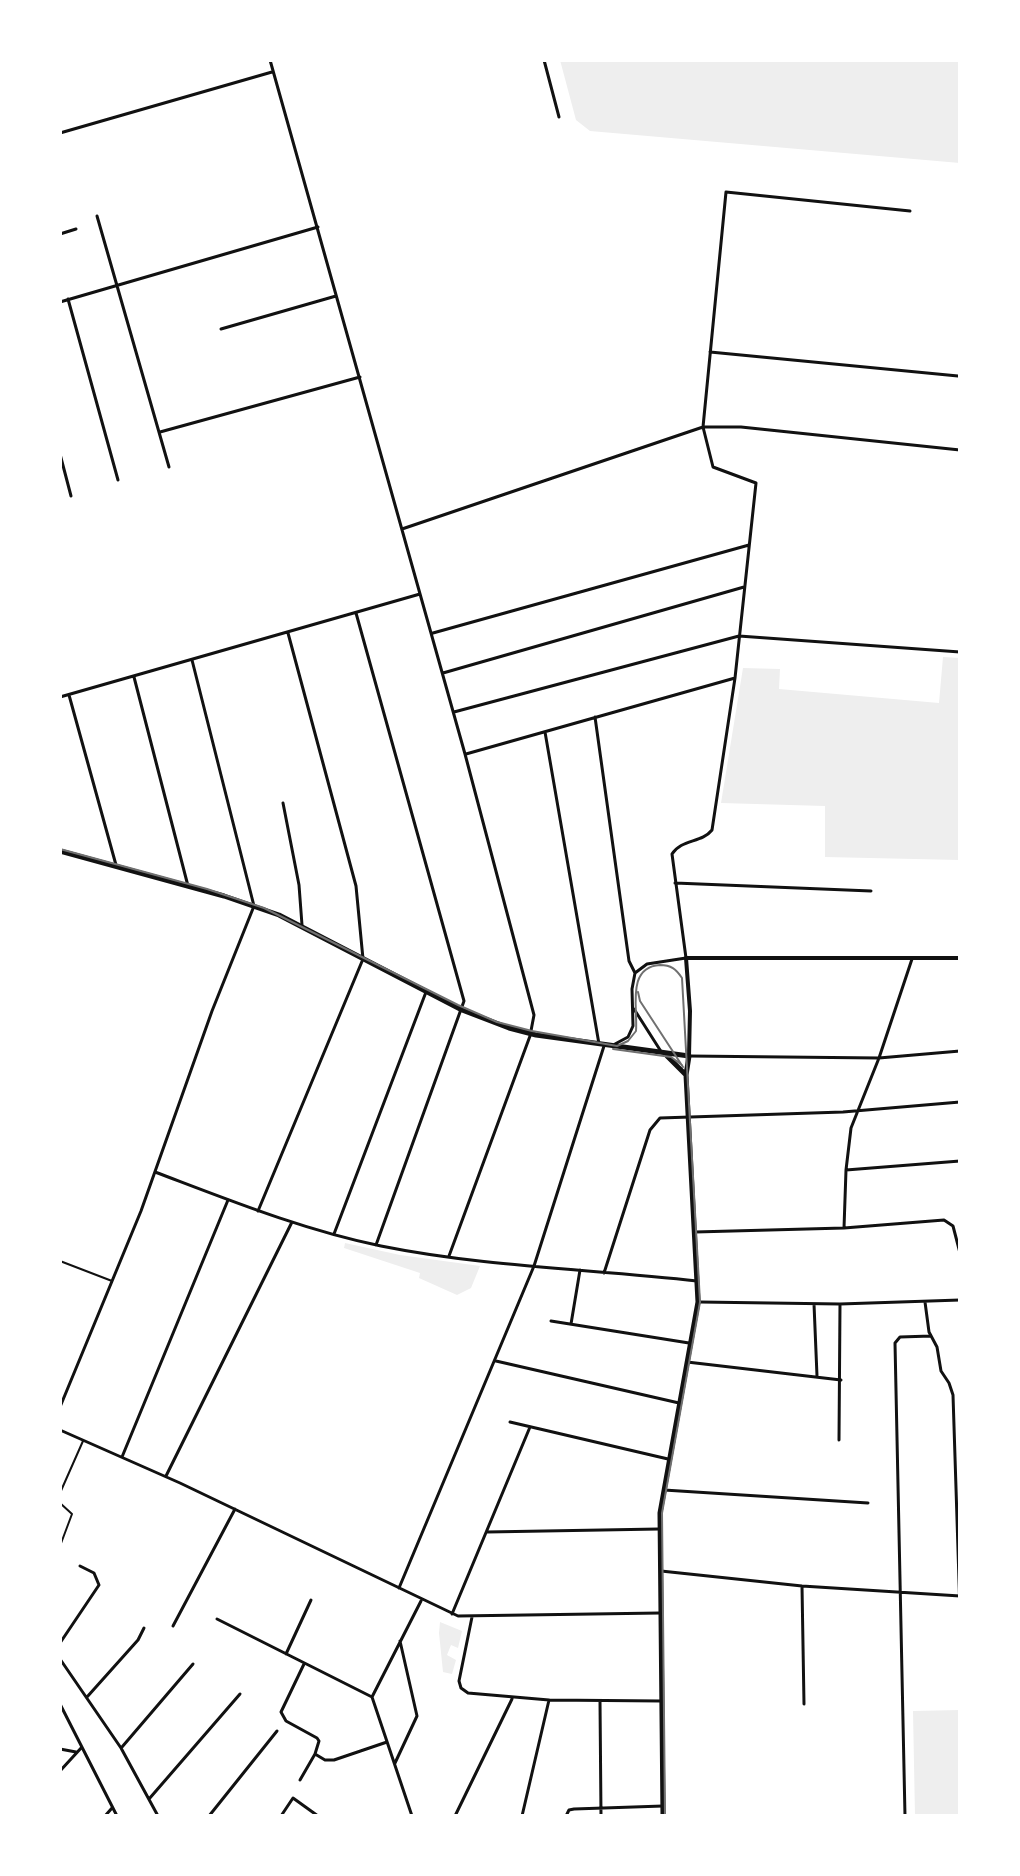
<!DOCTYPE html>
<style>
body{margin:0}
#map{position:relative;width:1020px;height:1876px;overflow:hidden;background:#fff;font-family:Raleway,sans-serif}
canvas{display:block}
.frame{position:absolute;inset:0;border:62px solid #fff;pointer-events:none}
</style>
<div id="map">
<canvas width="1020" height="1876"></canvas>
<div class="frame"></div>
</div>
<script>
const ctx = document.querySelector('canvas').getContext('2d');
ctx.lineJoin = 'round';
function paint(path, color) {
  ctx.fillStyle = color;
  ctx.fill(path, 'evenodd');
}
function stroke(path, color, width, dash) {
  ctx.strokeStyle = color;
  ctx.lineWidth = width;
  ctx.lineCap = dash ? 'butt' : 'round';
  ctx.setLineDash(dash || []);
  ctx.stroke(path);
}
const green = new Path2D(`
 M560 60H960V163L590 131 576 120Z
 M943 657 960 658V860L825 857V806L721 803 743 668 780 669 779 689 939 703Z
 M345 1243 400 1255 480 1266 471 1288 457 1295 419 1278 420 1273 344 1248Z
 M440 1622 462 1631 458 1648 451 1645 447 1655 456 1660 452 1674 443 1672 439 1633Z
 M960 1710V1816H915L913 1711Z`);
const service = new Path2D(`
 M60 1261 112 1281
 M60 1493 83 1441
 M60 1503 72 1514 60 1546`);
const minor = new Path2D(`
 M270 60 465 754 534 1015 530 1036 449 1256
 M544 60 559 117
 M60 133 272 72
 M97 216 169 467
 M60 234 76 229
 M68 299 118 480
 M60 302 318 227
 M221 329 336 296
 M710 352 958 376
 M160 432 360 377
 M60 454 71 496
 M402 529 703 427H741L960 450
 M356 613 464 1001 376 1245
 M433 633 749 545
 M443 673 744 587
 M134 677 188 886
 M69 695 116 865
 M60 697 420 594
 M454 712 739 636 960 652
 M595 717 629 961 635 973 632 989 633 1026 628 1037 615 1044
 M545 732 599 1044
 M466 754 735 678
 M283 803 299 885 302 925
 M675 883 871 891
 M635 973 647 964 686 958 672 854C681 839 702 843 712 830L735 678 756 483 713 467 703 427 726 192 910 211
 M634 1009 662 1053
 M689 1056 879 1058 960 1051
 M846 1170 960 1161
 M155 1172C229 1200 303 1230 381 1246 485 1267 592 1269 697 1281
 M258 1211 363 959 356 886 288 633
 M844 1228 846 1170 851 1128 879 1058 912 959
 M695 1232 844 1228 944 1220 953 1226 960 1253
 M334 1234 426 992
 M604 1273 650 1130 660 1118 843 1112 960 1102
 M700 1302 840 1304 960 1300
 M925 1302 929 1332 937 1347 941 1371 949 1383 953 1395 960 1612
 M814 1304 817 1376
 M551 1321 689 1343
 M571 1324 580 1270
 M496 1361 679 1403
 M687 1362 841 1380
 M60 1407 141 1211 212 1011 254 906 192 660
 M510 1422 668 1459
 M60 1430 180 1483 458 1616 660 1613
 M839 1440 840 1304
 M122 1457 228 1200
 M166 1476 292 1222
 M664 1490 868 1503
 M487 1532 659 1529
 M661 1571 802 1586 960 1596
 M802 1586 804 1704
 M399 1588 534 1266 604 1046
 M452 1614 530 1427
 M472 1617 459 1681 461 1688 468 1693 549 1700 661 1701
 M217 1619 372 1697 412 1816
 M173 1626 235 1509
 M60 1643 99 1585 94 1573 80 1566
 M286 1654 311 1600
 M60 1659 121 1748 158 1816
 M87 1697 138 1640 144 1628
 M372 1697 421 1601
 M600 1701 601 1816
 M60 1704 117 1816
 M122 1747 193 1664
 M60 1749 76 1752
 M315 1754 325 1760H334L387 1742
 M395 1763 417 1716 400 1641
 M60 1771 82 1747
 M300 1780 315 1754 319 1741 317 1738 286 1721 281 1712 304 1664
 M149 1799 240 1694
 M105 1816 112 1808
 M209 1816 277 1731
 M281 1816 293 1798 318 1816
 M455 1816 512 1699
 M522 1816 549 1700
 M566 1816 569 1810 574 1809 663 1806
 M905 1816 895 1343 900 1337 931 1336`);
const tertiary = new Path2D(`
 M689 1056 690 1011 686 958H960`);
const secondary = new Path2D(`
 M60 851 224 896 279 915 462 1010 509 1028 536 1035 689 1056 686 1075 698 1302 660 1513 663 1816
 M667 1056 685 1074`);
const tram = new Path2D(`
 M60 849 207 889 264 908 458 1005 497 1022 532 1031 617 1046 628 1041 636 1031C638 1009 626 967 660 965 671 965 676 969 682 978L700 1302 662 1513 665 1816
 M638 992 640 1001 683 1067
 M613 1049 671 1057 682 1065`);
paint(green, '#eee');
stroke(service, '#111', 2);
stroke(minor, '#111', 3);
stroke(tertiary, '#111', 4);
stroke(secondary, '#111', 5);
stroke(tram, '#707070', 2);
</script>
